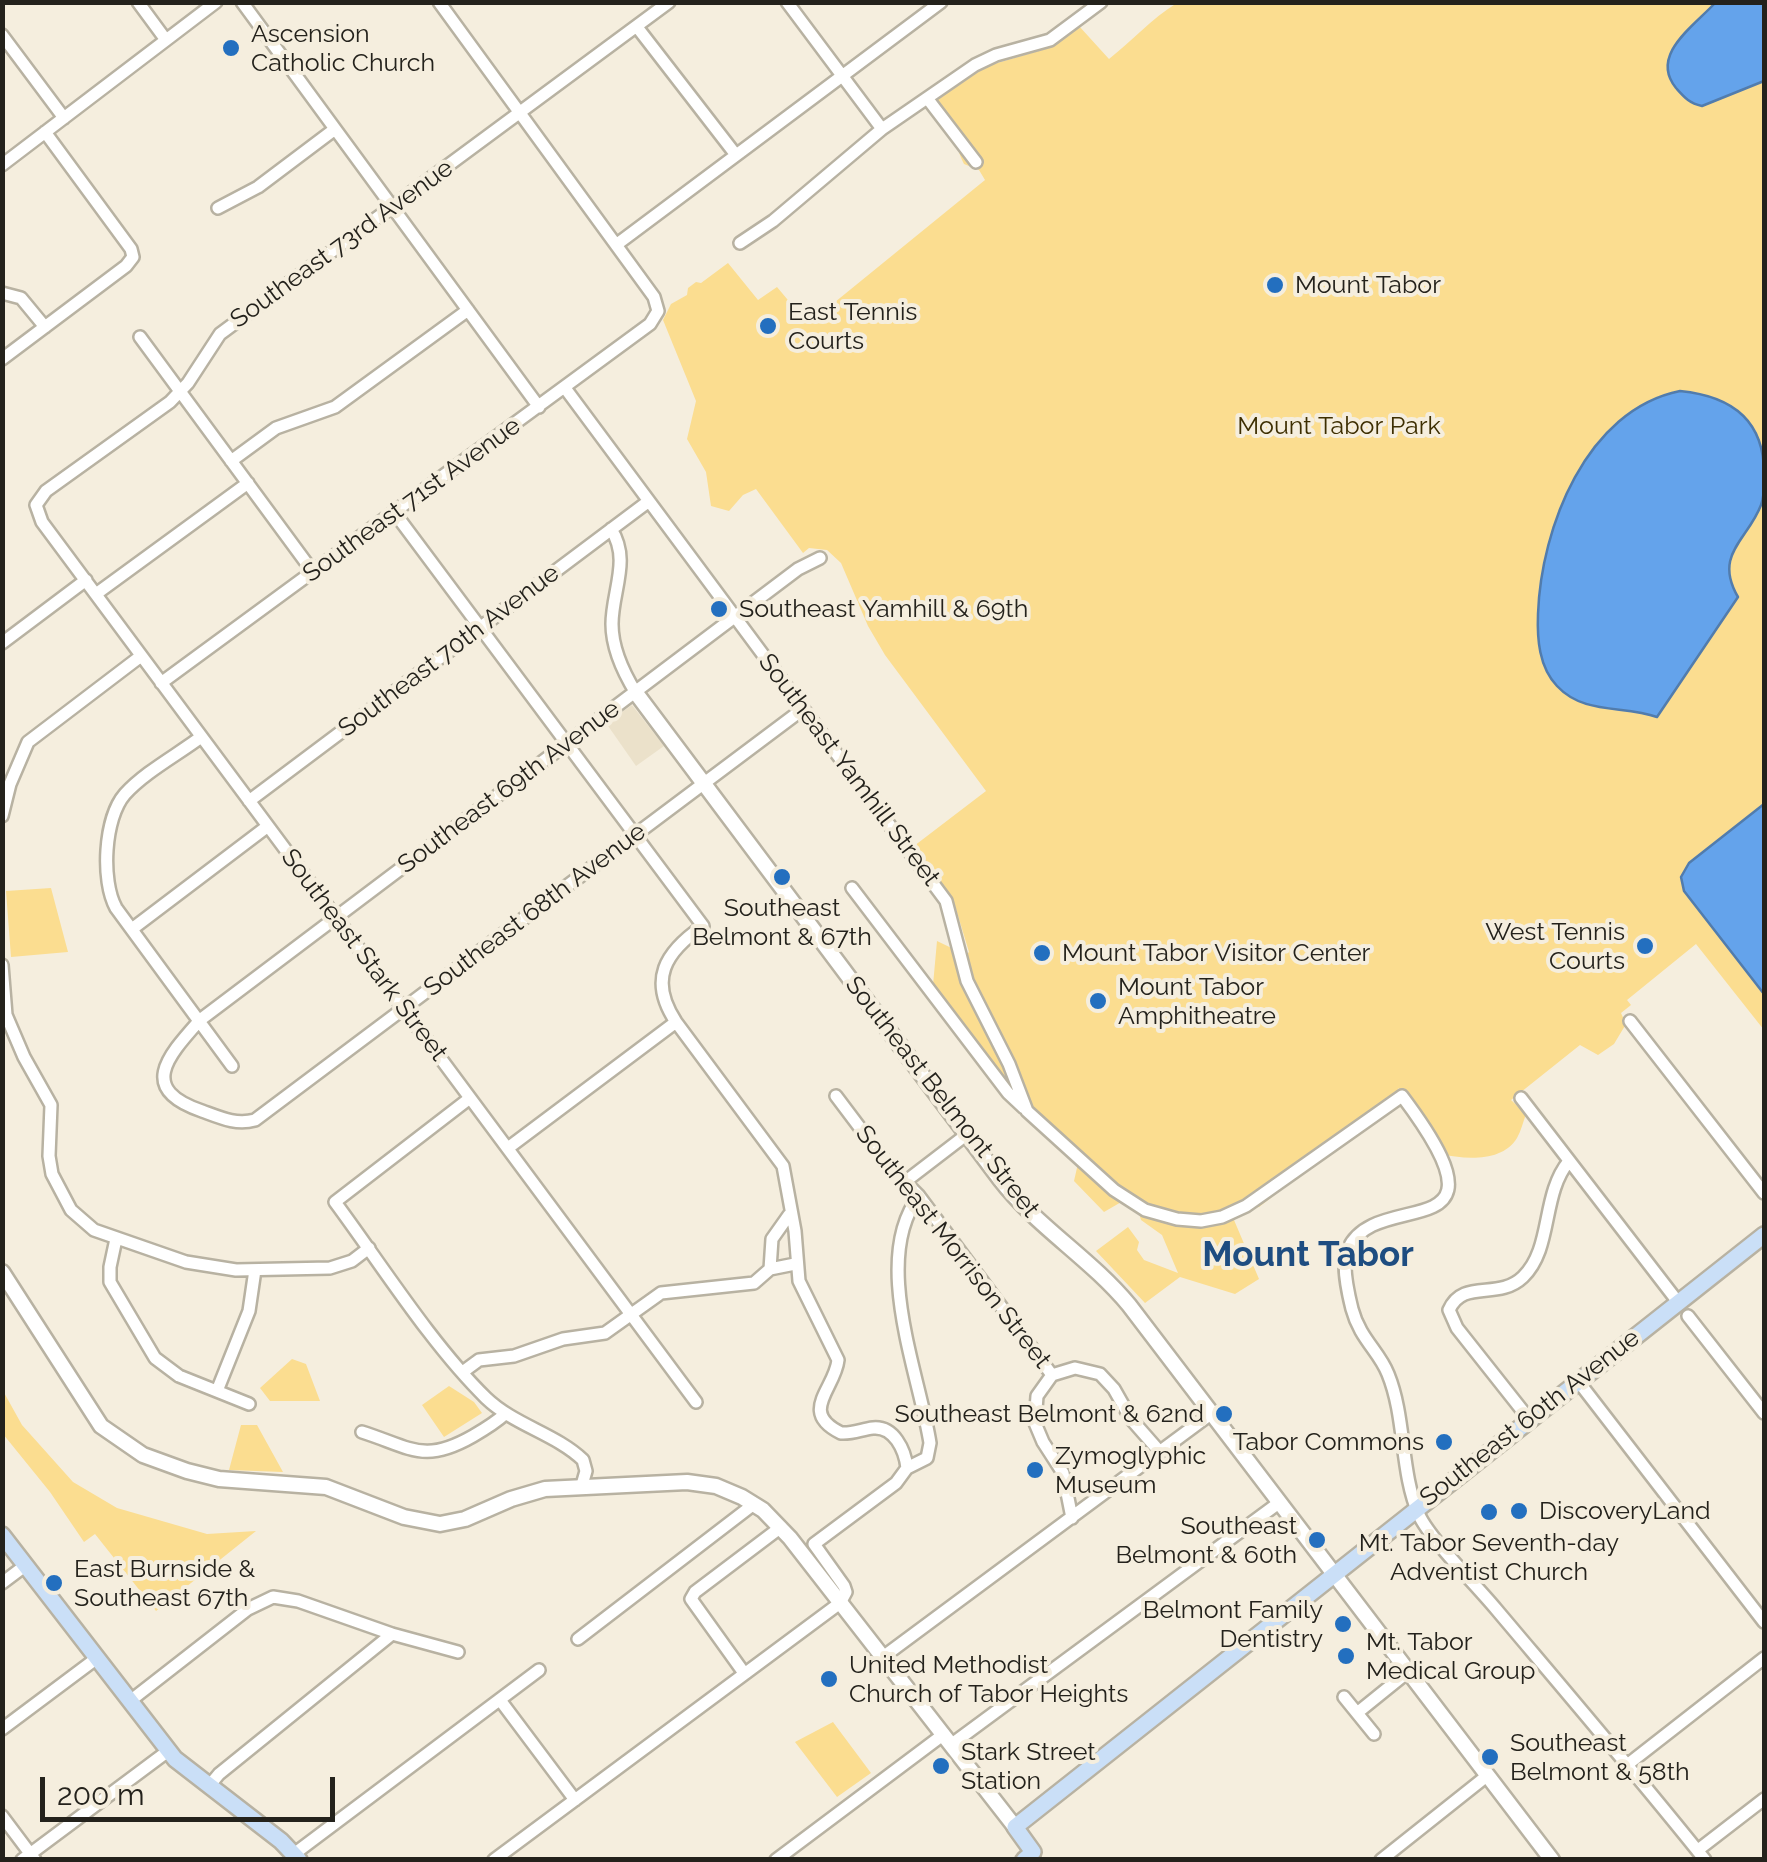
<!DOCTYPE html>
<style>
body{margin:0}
#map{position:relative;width:1767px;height:1862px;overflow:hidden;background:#f5eede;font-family:Raleway,sans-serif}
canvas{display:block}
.frame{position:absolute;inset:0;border:5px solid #24221c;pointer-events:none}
.scale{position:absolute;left:40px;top:1777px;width:295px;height:45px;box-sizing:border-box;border:5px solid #24221c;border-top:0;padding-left:12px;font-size:30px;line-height:35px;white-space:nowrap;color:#24221c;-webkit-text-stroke:8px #f5eede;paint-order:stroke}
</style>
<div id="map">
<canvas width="1767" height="1862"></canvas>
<div class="frame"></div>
<div class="scale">200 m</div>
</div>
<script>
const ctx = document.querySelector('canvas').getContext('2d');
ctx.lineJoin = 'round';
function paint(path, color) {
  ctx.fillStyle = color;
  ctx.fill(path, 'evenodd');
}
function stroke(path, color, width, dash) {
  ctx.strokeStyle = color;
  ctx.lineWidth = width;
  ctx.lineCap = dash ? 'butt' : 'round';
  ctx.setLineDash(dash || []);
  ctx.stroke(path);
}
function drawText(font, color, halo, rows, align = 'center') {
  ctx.font = font + ' Raleway,sans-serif';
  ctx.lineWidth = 8;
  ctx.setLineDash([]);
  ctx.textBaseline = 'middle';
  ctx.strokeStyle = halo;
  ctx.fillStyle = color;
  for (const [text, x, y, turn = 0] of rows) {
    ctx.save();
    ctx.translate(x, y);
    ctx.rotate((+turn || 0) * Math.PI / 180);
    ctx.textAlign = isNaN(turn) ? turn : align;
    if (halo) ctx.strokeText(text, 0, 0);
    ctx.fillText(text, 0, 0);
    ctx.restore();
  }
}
const built = new Path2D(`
 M632 705 664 746 636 766 606 723Z`);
const green = new Path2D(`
 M1177 3H1764V1030L1696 944 1627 1000 1631 1005 1621 1013 1626 1024 1614 1044 1598 1055 1580 1045 1511 1100 1526 1114C1523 1122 1521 1131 1517 1138 1502 1163 1464 1159 1440 1154L1419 1126V1109L1408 1107 1399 1088 1381 1113 1259 1207 1239 1209 1234 1220 1259 1279 1235 1294 1180 1277 1145 1303 1096 1251 1128 1227 1139 1242 1137 1250 1144 1260 1178 1273 1162 1235 1141 1220 1135 1200 1123 1201 1104 1212 1074 1181 1079 1159 1056 1148 1015 1080H991L933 985 937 941 966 955 969 952 956 909 919 859 921 856 914 846 986 791 885 655 868 626 841 563 827 550 809 548 803 553 756 489 743 495 729 511 711 506 706 472 687 439 696 401 663 320 671 304 687 295 688 288 696 282 701 283 728 263 758 300 777 287 808 324 985 180 979 170 964 164C953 141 951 121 935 101L987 66 1052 47 1079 26 1109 59C1133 40 1151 19 1177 3Z
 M51 888 68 952 11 957 6 891Z
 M292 1359 306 1364 320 1401H270L260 1388Z
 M449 1386 474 1402 482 1413 444 1437 422 1405Z
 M2 1389 22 1425 73 1482 117 1508 207 1534 256 1531 156 1611 95 1534 84 1542 50 1492 3 1434Z
 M241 1425H257L283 1472 229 1470Z
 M833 1722 871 1773 837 1797 795 1742Z`);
const water = new Path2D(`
 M1715 3H1764V81L1702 106C1689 103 1685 98 1676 88 1649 55 1694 26 1715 3Z
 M1680 391C1731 396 1764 419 1764 473 1764 484 1765 495 1761 505 1748 540 1713 554 1738 597L1657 717C1623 705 1584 715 1557 686 1539 667 1537 639 1538 614 1541 528 1586 410 1680 391Z
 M1764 804V994L1684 891 1681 877 1689 863Z`);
const minor = new Path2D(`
 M138 2 166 40
 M242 2 539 407
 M669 2 220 334 188 383 170 402 46 491 36 505 42 522 696 1402
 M787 2 882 129
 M637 27 736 155
 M2 35 64 118
 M927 98 976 162
 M2 165 216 2
 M218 208 258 187 335 129
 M740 243 773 221 882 129 975 65 996 55 1050 40 1101 2
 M616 245 941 2
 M2 293 21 298 45 327
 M140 337 313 572
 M2 359 126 266 133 257 131 249 45 132
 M565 388 946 901 967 981 1009 1064 1027 1111 1114 1190 1145 1210 1177 1219 1201 1221 1222 1217 1246 1206 1402 1096C1521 1254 1377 1185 1348 1249 1341 1263 1348 1293 1352 1309 1360 1339 1379 1351 1388 1374 1406 1418 1400 1472 1419 1515 1430 1539 1477 1586 1496 1609 1566 1692 1637 1775 1705 1860
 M231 461 276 428 335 407 468 310
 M394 512 703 926C665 952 648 980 676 1022L783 1166 795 1231 799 1281 838 1360C835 1389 798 1412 841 1433 853 1434 862 1429 873 1428 894 1426 905 1450 907 1468L896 1483 814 1544 844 1586 846 1592 840 1603 494 1860
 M611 529C631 560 612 591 612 624 612 649 623 672 636 693
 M96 594 248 483
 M2 643 86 580
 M161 683 650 324 658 311 654 297 439 2
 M803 709 255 1120C236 1125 221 1118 202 1111 137 1089 168 1056 200 1020L798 569 820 558
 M201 737C177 755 145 772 125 794 104 818 101 881 116 908L232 1066
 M249 801 649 501
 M2 816 10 784 28 742 141 656
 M852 888 1008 1093 1024 1108
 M132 929 268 826
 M2 965 6 1015 2 1019
 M6 1015 24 1057 51 1105 49 1156 52 1174 71 1210 94 1230 186 1262 236 1270 330 1268 352 1261 369 1248
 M1630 1021 1764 1193
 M836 1096 888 1165 919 1196 1052 1375
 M470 1098 335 1202C381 1264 431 1344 486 1398 514 1425 556 1434 583 1460L586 1471 582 1485
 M1521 1098 1678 1302
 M508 1148 676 1022
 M906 1181 966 1135
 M116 1239 110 1267V1282L155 1358 179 1376 249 1404
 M770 1269 772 1239 789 1215
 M1688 1316 1764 1413
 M464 1371 479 1360 514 1356 563 1339 605 1333 661 1293 754 1283 770 1269 795 1264
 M1578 1381 1764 1622
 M217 1391 249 1311 255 1270
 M1529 1419 1457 1328 1449 1310C1463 1278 1498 1301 1523 1277 1553 1248 1541 1195 1569 1161
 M362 1432C412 1448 424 1464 473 1436 485 1429 495 1423 505 1414
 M907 1468 927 1458 930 1443C919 1373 871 1259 919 1196
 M1072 1518 1063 1473 1043 1442 1035 1423 1037 1396 1052 1375 1075 1368 1100 1374 1114 1389 1131 1419 1160 1452
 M2 1583 26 1565
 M578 1639 754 1504
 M883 1657 1212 1413
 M744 1673 691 1599 695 1592 781 1527
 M1344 1697 1374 1734
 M500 1700 575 1800
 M130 1701 248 1609 273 1597 298 1601 392 1634 458 1652
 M1357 1713 1409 1671
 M2 1729 97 1658
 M952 1744 1280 1502
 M1627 1765 1764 1658
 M209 1786 219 1774 392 1634
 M2 1816 35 1860
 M1698 1850 1764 1799
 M294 1854 539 1670
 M22 1860 168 1751
 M776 1860 944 1734
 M1381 1860 1488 1775`);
const tertiary = new Path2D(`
 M636 693 1000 1179C1037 1227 1090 1258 1129 1305L1552 1860
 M2 1272 101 1426 143 1455 187 1471 219 1479 326 1487 404 1517 440 1524 465 1519 511 1499 545 1489 687 1482 716 1486 742 1497 763 1510 790 1538 1015 1827`);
const secondary = new Path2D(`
 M2 1535 175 1759 281 1841 299 1860
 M1024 1860 1033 1852 1015 1827 1764 1235`);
const markers = [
 [231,48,10,"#236fbf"],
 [1275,285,10,"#236fbf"],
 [768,326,10,"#236fbf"],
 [719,609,10,"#236fbf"],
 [782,877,10,"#236fbf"],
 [1645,946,10,"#236fbf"],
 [1042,953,10,"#236fbf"],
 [1098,1001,10,"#236fbf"],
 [1224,1414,10,"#236fbf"],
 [1444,1442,10,"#236fbf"],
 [1035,1470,10,"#236fbf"],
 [1519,1511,10,"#236fbf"],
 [1489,1512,10,"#236fbf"],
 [1317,1540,10,"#236fbf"],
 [54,1583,10,"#236fbf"],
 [1343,1624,10,"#236fbf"],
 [1346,1656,10,"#236fbf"],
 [829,1679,10,"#236fbf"],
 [1490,1757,10,"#236fbf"],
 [941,1766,10,"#236fbf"]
];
const poiNames = [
 ["Ascension",251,34],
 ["Catholic Church",251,63],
 ["Mount Tabor",1295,285],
 ["East Tennis",788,312],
 ["Courts",788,341],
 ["Southeast Yamhill & 69th",739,609],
 ["Southeast",782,908,"center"],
 ["Belmont & 67th",782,937,"center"],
 ["West Tennis",1625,932,"right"],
 ["Courts",1625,961,"right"],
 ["Mount Tabor Visitor Center",1062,953],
 ["Mount Tabor",1118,987],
 ["Amphitheatre",1118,1016],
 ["Southeast Belmont & 62nd",1204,1414,"right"],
 ["Tabor Commons",1424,1442,"right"],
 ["Zymoglyphic",1055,1456],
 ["Museum",1055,1485],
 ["DiscoveryLand",1539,1511],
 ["Southeast",1297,1526,"right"],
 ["Belmont & 60th",1297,1555,"right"],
 ["Mt. Tabor Seventh-day",1489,1543,"center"],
 ["Adventist Church",1489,1572,"center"],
 ["East Burnside &",74,1569],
 ["Southeast 67th",74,1598],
 ["Belmont Family",1323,1610,"right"],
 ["Dentistry",1323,1639,"right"],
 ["Mt. Tabor",1366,1642],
 ["Medical Group",1366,1671],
 ["United Methodist",849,1665],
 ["Church of Tabor Heights",849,1694],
 ["Southeast",1510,1743],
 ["Belmont & 58th",1510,1772],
 ["Stark Street",961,1752],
 ["Station",961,1781]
];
const streetNames = [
 ["Southeast 73rd Avenue",342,244,-36],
 ["Southeast 71st Avenue",412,500,-36],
 ["Southeast 70th Avenue",449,651,-37],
 ["Southeast Yamhill Street",849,770,53],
 ["Southeast 69th Avenue",509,787,-37],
 ["Southeast 68th Avenue",535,910,-37],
 ["Southeast Stark Street",364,955,53],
 ["Southeast Belmont Street",942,1097,52],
 ["Southeast Morrison Street",953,1247,52],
 ["Southeast 60th Avenue",1530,1418,-38]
];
const parkNames = [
 ["Mount Tabor Park",1339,426]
];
const districtNames = [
 ["Mount Tabor",1308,1255]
];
paint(built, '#ebe1ca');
paint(green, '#fbdd90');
paint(water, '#64a3eb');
stroke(water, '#517cad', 2.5);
stroke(minor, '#b8b2a2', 16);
stroke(tertiary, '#b8b2a2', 19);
stroke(secondary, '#b8b2a2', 20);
stroke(minor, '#fff', 11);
stroke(tertiary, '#fff', 14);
stroke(secondary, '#cadff7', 15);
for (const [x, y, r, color] of markers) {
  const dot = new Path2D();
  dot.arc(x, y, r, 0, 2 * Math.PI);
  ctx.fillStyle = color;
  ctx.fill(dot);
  stroke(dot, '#f5eede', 4);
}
drawText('25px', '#24221c', '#f5eede', poiNames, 'left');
drawText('25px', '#24221c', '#f5eede', streetNames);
drawText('25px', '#3d2e01', '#f5eede', parkNames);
drawText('bold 35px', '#1e4d81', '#f5eede', districtNames);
</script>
